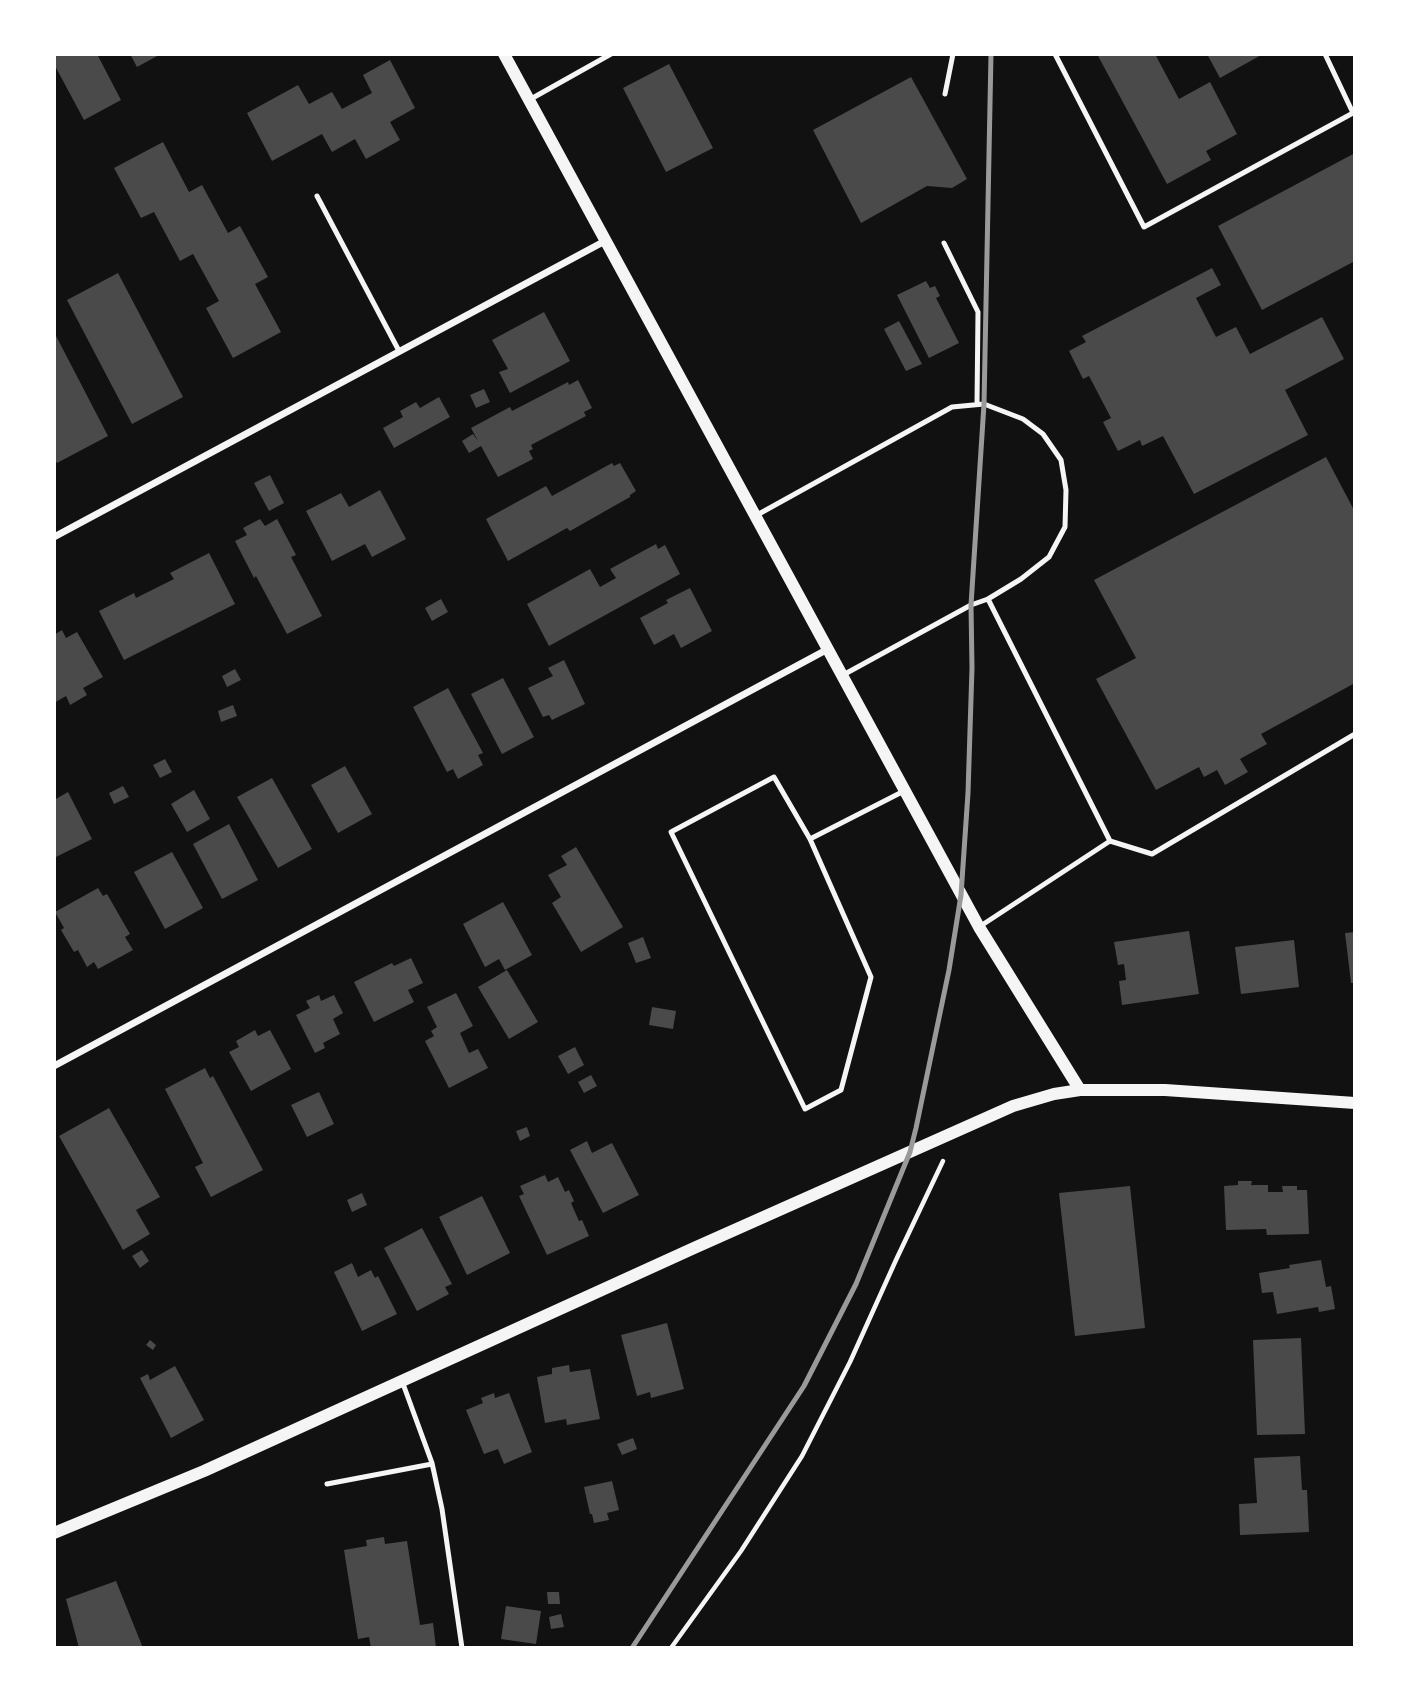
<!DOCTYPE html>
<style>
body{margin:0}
#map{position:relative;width:1409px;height:1702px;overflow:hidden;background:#111;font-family:Montserrat,sans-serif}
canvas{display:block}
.frame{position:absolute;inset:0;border:56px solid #fff;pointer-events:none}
</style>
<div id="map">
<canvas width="1409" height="1702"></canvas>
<div class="frame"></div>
</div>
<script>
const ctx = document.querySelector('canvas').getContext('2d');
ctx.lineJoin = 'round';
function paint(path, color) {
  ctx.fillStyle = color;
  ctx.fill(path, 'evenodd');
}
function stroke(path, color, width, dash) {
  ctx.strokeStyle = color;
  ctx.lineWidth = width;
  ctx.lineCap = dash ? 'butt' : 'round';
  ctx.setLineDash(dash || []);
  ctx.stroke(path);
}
const building = new Path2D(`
 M54 54H97L121 100 84 120 54 64Z
 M130 54H161L137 67Z
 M1097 54H1155L1179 99 1210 82 1237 134 1206 151 1211 160 1167 184Z
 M1207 54H1263L1220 78Z
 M390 60 415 108 390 122 400 140 366 159 355 139 332 152 322 134 272 161 247 113 298 85 309 104 332 92 342 109 372 93 363 75Z
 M669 64 713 148 666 172 623 88Z
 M911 77 967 179 952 188 927 186 861 223 813 130Z
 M163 142 189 192 202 185 228 233 240 226 268 277 255 284 281 332 233 358 206 308 219 301 193 254 180 261 154 212 141 218 114 168Z
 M1355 153V261L1262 310 1218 226Z
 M1212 268 1221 285 1196 298 1216 337 1236 327 1250 354 1322 317 1344 359 1285 390 1308 435 1194 494 1163 436 1142 446 1140 440 1118 451 1103 422 1111 418 1089 376 1083 379 1069 351 1086 342 1082 336Z
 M118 273 183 397 132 424 67 300Z
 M926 281 930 288 935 286 940 296 936 298 959 343 929 358 897 295Z
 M544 312 570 361 510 393 499 372 508 369 492 340Z
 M899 321 922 364 906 371 884 329Z
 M54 332 108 436 57 463 54 458Z
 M578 380 592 408 584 412 586 416 531 445 533 449 529 451 533 459 498 477 481 446 469 453 462 441 473 434 478 441 471 428 510 407 512 411 568 382 569 385Z
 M484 389 490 402 476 408 470 395Z
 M439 397 450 417 394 448 383 428 403 417 400 411 416 402 420 408Z
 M1326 457 1355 512V683L1261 734 1267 744 1240 759 1248 772 1225 785 1217 770 1204 777 1199 767 1156 790 1096 679 1136 658 1094 580Z
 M612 463 614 466 620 463 636 491 630 495V497L570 531 567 528 508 561 486 519 546 486 552 496Z
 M270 475 284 503 269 511 254 483Z
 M380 490 406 539 372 557 365 544 332 561 306 511 341 493 349 507Z
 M260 519 265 526 277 519 296 555 291 557 322 616 287 634 256 576 254 578 235 541 247 535 243 528Z
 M656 544 658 549 665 545 680 574 549 646 527 604 590 569 600 587 616 578 610 569Z
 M209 553 235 604 124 660 99 611 134 593 136 598 174 579 170 573Z
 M690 588 712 631 681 648 674 634 654 645 640 618 668 603 666 600Z
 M441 599 448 612 432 621 425 608Z
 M62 630 66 638 77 632 103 677 83 688 87 695 70 705 66 696 54 703V635Z
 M564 660 585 704 552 720 549 715 543 717 528 688 553 676 548 668Z
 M235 669 241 680 227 687 222 676Z
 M503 678 534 737 502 754 471 694Z
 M448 688 483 753 478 755 483 765 458 779 453 769 447 772 413 707Z
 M233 705 237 716 221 722 218 711Z
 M165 759 172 772 160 778 153 765Z
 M345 766 372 814 338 833 311 785Z
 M272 778 312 849 278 868 237 797Z
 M123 786 129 797 114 804 109 793Z
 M194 790 210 819 187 832 171 804Z
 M68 792 92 839 54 858V800Z
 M229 824 258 880 222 899 193 844Z
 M576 847 623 927 581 952 552 903 561 897 548 875 567 865 561 856Z
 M172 852 203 908 165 929 134 872Z
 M98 888 103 896 107 894 130 934 125 937 133 950 98 969 94 962 87 967 78 950 74 952 61 930 64 928 55 912Z
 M503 902 532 955 505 970 499 959 485 967 463 924Z
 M1189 931 1199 994 1122 1005 1119 981 1126 980 1124 964 1118 965 1114 942Z
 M1355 932V983H1351L1345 933Z
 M643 937 651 958 636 963 628 943Z
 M1294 940 1299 987 1241 994 1235 947Z
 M411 958 423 983 408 990 414 1002 374 1022 354 982 392 963 394 966Z
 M507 970 538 1022 509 1039 478 987Z
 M456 993 473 1026 460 1033 469 1053 478 1049 488 1068 449 1088 425 1041 434 1036 431 1031 437 1027 427 1007Z
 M319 995 321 1001 334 995 343 1013 333 1019 340 1034 323 1043 325 1048 315 1053 296 1015 310 1008 306 1001Z
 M652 1007 676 1011 673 1029 649 1025Z
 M255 1030 258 1036 270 1030 291 1069 251 1091 229 1052 239 1047 236 1041Z
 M575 1047 584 1065 568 1074 558 1056Z
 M205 1068 210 1078 213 1076 263 1170 211 1197 195 1167 203 1163 165 1089Z
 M591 1075 597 1086 584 1093 578 1082Z
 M319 1092 334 1124 307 1137 291 1105Z
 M109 1108 160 1197 136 1210 150 1234 123 1250 59 1136Z
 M527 1127 530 1136 520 1141 516 1131Z
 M587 1141 592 1153 612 1143 639 1195 603 1213 570 1150Z
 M545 1175 548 1182 558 1177 565 1192 569 1190 574 1201 571 1203 579 1221 582 1220 589 1236 547 1255 519 1196 524 1194 520 1186Z
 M1238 1181H1252L1251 1185H1268V1192H1283L1282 1186H1297V1190H1307L1309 1234 1267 1235 1266 1229 1226 1230 1224 1186 1238 1185Z
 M1130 1186 1145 1328 1075 1336 1059 1193Z
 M362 1193 367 1205 352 1212 347 1200Z
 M482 1196 510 1253 467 1275 439 1217Z
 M422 1228 452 1284 445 1287 449 1294 417 1311 384 1248Z
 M142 1250 149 1261 140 1268 132 1256Z
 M1321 1260 1326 1287 1331 1286 1335 1309 1319 1312 1318 1307 1277 1314 1273 1292 1262 1293 1259 1273 1290 1268 1289 1265Z
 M352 1263 358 1277 371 1270 375 1278 378 1276 397 1314 362 1331 334 1272Z
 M667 1323 684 1389 651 1398 650 1392 637 1396 621 1335Z
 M1301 1338 1305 1434 1257 1435 1253 1340Z
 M150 1340 156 1345 153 1350 146 1345Z
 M569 1365 570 1372 590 1369 600 1419 567 1425 566 1419 545 1423 537 1377 552 1374V1368Z
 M175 1366 204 1420 171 1438 140 1378 148 1374 150 1380Z
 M494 1393 495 1398 509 1393 532 1452 504 1464 498 1449 484 1454 466 1410 483 1403 481 1398Z
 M633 1438 637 1449 622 1455 617 1444Z
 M1300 1456 1302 1490H1307L1309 1532 1240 1535 1239 1504 1257 1503 1254 1458Z
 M612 1481 619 1510 607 1513 609 1520 594 1523 592 1514H590L584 1487Z
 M384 1537 385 1544 407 1541 420 1625 433 1623 436 1648H371L369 1637 358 1639 344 1550 367 1546 366 1540Z
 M116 1581 143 1648H79L66 1599Z
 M547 1592H559L560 1604H548Z
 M506 1606 541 1611 536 1644 501 1639Z
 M561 1614 564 1627 551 1629 549 1617Z`);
const path = new Path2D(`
 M671 1648 741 1551 802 1456 850 1362 896 1260 943 1161`);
const service = new Path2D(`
 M1055 54 1144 227 1353 113
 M1325 54 1353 113 1355 112
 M945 94 953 54
 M529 100 611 54
 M317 196 399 351
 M944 243 978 312 977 404
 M757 515 952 407 984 404 1023 419 1043 434 1061 460 1066 490 1065 527 1049 557 1021 579 988 599 971 605 843 675
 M810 839 871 977 841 1090 805 1109 671 832 774 777 810 839 904 791
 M1110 841 1152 854 1355 734
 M979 927 1110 841 988 599
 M402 1381 432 1463 442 1509 462 1648
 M327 1484 432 1464`);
const minor = new Path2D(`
 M54 537 605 241
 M54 1066 828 649`);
const tertiary = new Path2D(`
 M504 54 979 927 1080 1090
 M54 1533 204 1471 694 1248 1013 1106 1054 1094 1080 1090H1165L1355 1103`);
const rail = new Path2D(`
 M632 1648 804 1386 856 1284 910 1152 916 1128 949 970 961 895 968 793 972 668 971 605 984 404 991 54`);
paint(building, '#4a4a4a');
stroke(path, '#f5f5f5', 4.5);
stroke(service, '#f5f5f5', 5);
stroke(minor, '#f5f5f5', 7);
stroke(tertiary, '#f5f5f5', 12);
stroke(rail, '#9a9a9a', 5);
</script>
